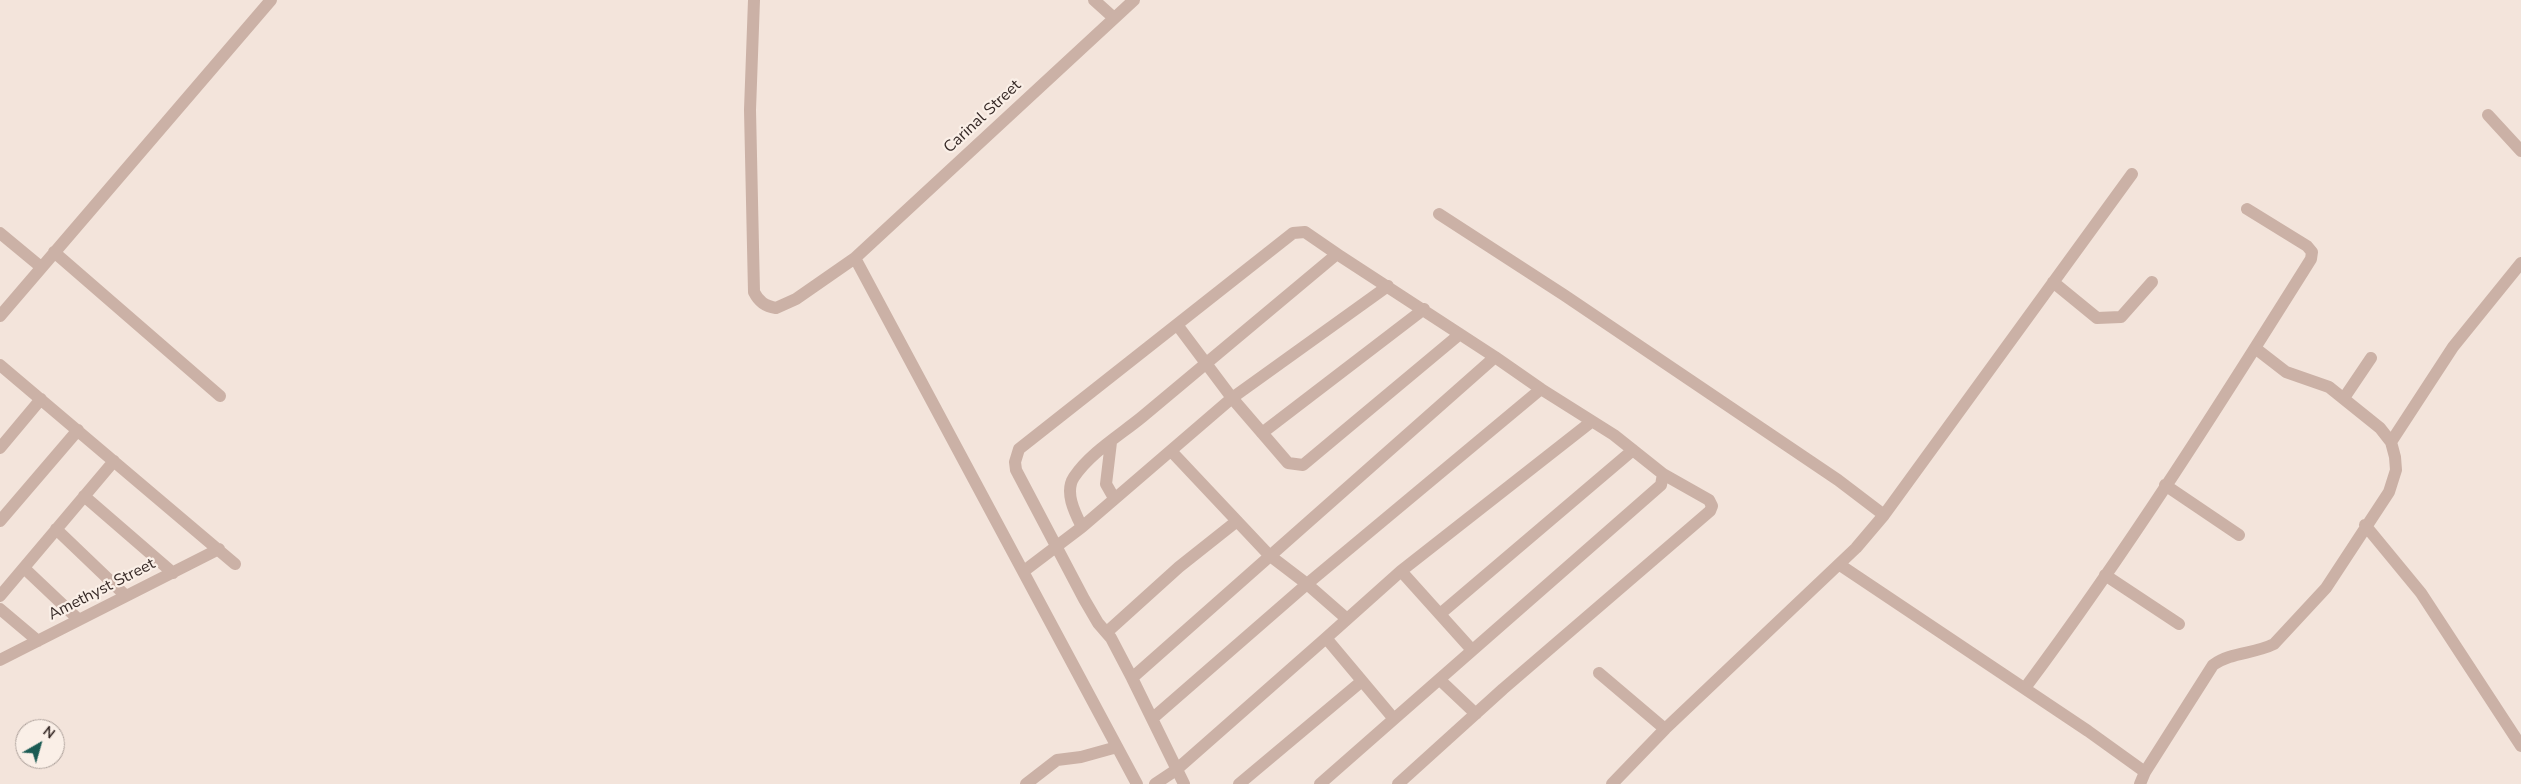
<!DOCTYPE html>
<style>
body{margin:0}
#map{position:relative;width:2521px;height:784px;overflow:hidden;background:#f3e4db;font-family:"Nunito Sans",sans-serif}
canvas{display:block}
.north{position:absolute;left:15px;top:719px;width:50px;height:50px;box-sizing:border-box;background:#faefe7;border:1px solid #aca09a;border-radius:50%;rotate:38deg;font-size:14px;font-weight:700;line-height:20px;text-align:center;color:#372a27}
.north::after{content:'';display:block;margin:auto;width:18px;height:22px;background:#1b5b54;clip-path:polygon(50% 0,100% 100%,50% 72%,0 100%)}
</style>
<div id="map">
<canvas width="2521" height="784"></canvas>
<div class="north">N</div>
</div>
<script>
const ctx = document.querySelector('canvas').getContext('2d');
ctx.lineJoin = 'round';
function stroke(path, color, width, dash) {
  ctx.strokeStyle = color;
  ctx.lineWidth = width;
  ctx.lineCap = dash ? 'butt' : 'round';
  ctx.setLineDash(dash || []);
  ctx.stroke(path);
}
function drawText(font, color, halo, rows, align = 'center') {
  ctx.font = font + ' "Nunito Sans",sans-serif';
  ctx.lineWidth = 4.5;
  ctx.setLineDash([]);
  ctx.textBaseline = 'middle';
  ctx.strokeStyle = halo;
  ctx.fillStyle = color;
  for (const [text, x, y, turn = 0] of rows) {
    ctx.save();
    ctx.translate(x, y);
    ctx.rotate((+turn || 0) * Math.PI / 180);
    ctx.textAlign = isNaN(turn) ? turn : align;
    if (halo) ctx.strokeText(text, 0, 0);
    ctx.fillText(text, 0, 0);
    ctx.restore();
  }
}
const minor = new Path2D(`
 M754 0 750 110 754 292C759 302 765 306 776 308L796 299 855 258 1137 784
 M1094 0 1114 18
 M2488 115 2521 151
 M1439 214 1564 295 1838 480 1884 515
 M0 233 41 267
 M54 252 220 396
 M855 258 1134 0
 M2053 282 2097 318 2121 317 2152 282
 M1388 286 1232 398 1288 463 1303 465 1460 334
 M0 316 271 0
 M0 365 235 564
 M2344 398 2371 358
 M1262 433 1424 309
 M1111 442 1106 484 1114 498
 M2391 442 2453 347 2521 263
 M0 448 41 399
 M1172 452 1269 555 1307 584 1347 619
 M2165 485 2239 535
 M84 496 173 573
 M0 521 78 430
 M2365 525 2421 593 2521 746
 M1082 527C1075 513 1064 492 1074 477 1090 453 1120 435 1142 417 1207 362 1272 308 1337 254L1495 357
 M56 529 126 596
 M1840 565 2088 731 2145 772 2140 784
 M24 568 79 620
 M1024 571 1082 527 1232 398 1178 326
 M1401 571 1472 650
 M2105 575 2179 624
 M0 596 114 461
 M0 609 38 641
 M1440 614 1633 450
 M1107 632 1179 567 1237 521
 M1326 638 1401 571 1591 422
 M0 660 219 549
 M1599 673 1665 729
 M1132 678 1495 357 1541 389 1307 584 1153 718
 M1440 680 1476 714
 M2025 688C2128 550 2220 404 2311 259L2312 252 2307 246 2247 209
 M1394 719 1661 485 1663 474 1614 435 1541 389
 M2145 772 2213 665C2231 652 2254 654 2274 644L2326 588 2389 492 2396 470 2395 457 2391 442 2380 428 2329 387 2286 372 2255 348
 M1026 784 1057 760 1081 757 1117 747
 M1155 784 1176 770 1326 638 1394 719 1320 784
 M1184 784 1132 678 1111 638 1098 623 1084 599 1016 470 1015 462 1019 449 1293 233 1305 232 1337 254
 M1239 784 1362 681
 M1398 784 1503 689 1710 511 1712 506 1709 500 1663 474
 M1612 784 1665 729 1856 548 1884 515 2132 174`);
const streetNames = [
 ["Carinal Street",983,117,-43],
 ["Amethyst Street",102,590,-27]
];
stroke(minor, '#cbb1a6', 12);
drawText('16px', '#372a27', '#faefe7', streetNames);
</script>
